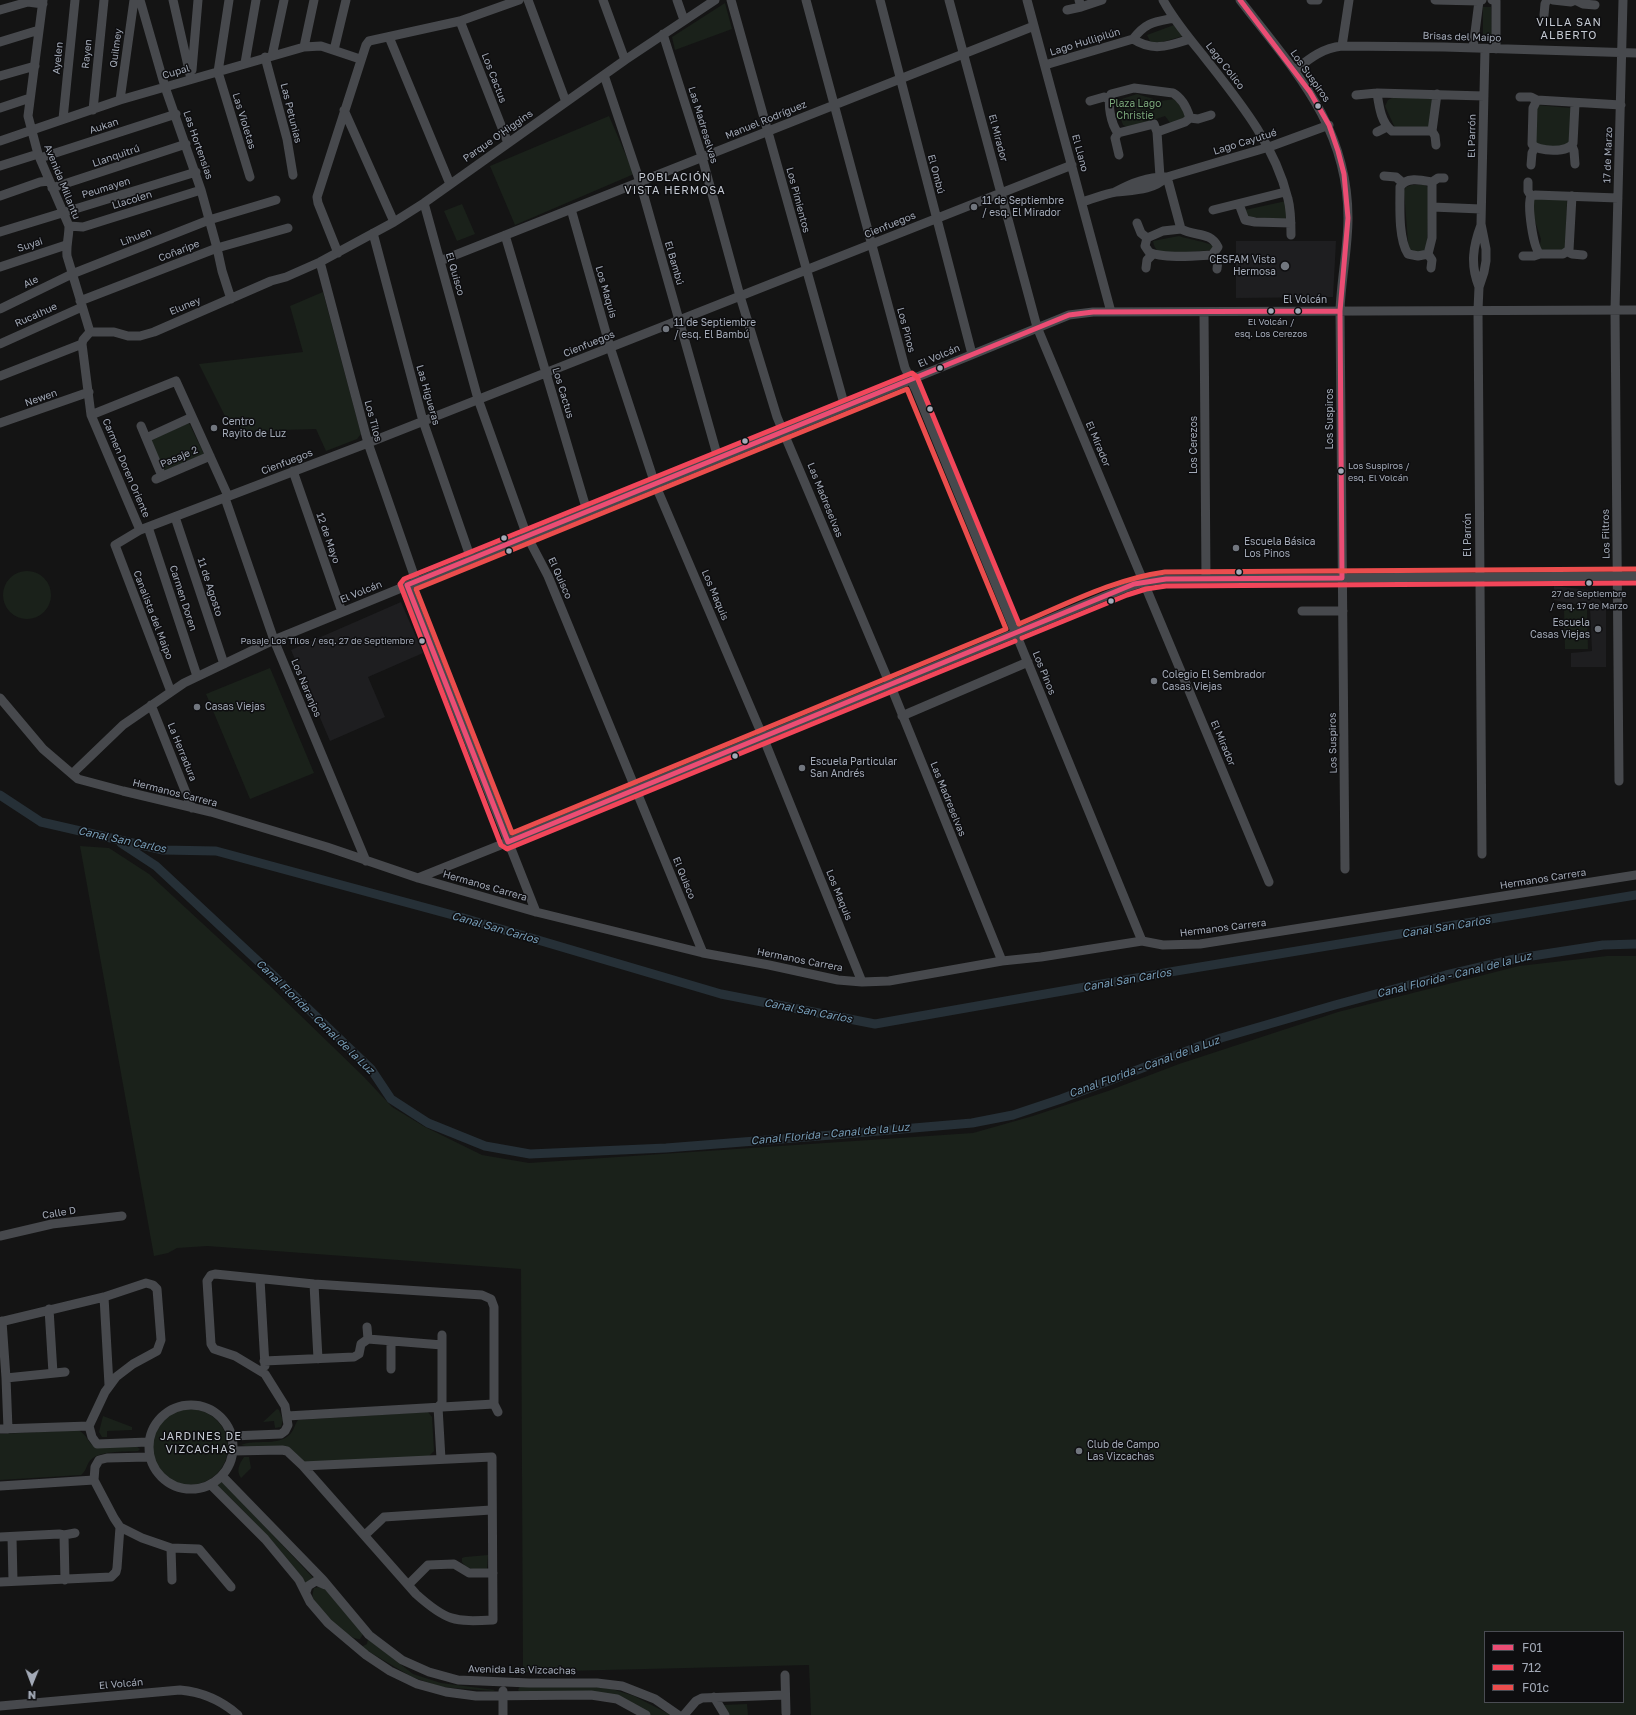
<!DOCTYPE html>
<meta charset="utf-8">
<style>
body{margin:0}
#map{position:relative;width:1636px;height:1715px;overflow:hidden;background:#141414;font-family:"Golos Text",sans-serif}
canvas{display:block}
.legend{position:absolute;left:1484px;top:1631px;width:140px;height:72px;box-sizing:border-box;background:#0e0e10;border:1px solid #4a4c53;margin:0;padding:5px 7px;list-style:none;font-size:12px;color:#a3aab7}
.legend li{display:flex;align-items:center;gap:8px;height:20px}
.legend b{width:20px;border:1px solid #4a4c53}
.north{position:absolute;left:12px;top:1663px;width:40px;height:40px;-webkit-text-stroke:3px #0e0e10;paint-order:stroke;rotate:181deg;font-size:11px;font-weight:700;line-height:16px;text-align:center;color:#a3aab7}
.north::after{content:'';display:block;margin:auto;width:14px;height:18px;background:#a3aab7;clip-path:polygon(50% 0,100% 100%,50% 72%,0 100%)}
</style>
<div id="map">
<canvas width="1636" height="1715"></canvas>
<ul class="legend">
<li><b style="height:5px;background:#eb4d74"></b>F01</li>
<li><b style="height:5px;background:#f2465a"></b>712</li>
<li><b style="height:5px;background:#eb4d4d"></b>F01c</li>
</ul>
<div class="north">N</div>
</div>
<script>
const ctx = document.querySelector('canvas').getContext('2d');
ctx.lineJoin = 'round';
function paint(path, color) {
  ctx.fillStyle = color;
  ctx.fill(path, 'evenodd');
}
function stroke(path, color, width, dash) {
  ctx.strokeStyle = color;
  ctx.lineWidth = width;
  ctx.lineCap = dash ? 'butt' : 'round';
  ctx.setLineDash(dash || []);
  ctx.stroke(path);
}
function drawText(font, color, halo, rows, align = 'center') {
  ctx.font = font + ' "Golos Text",sans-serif';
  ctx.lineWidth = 3;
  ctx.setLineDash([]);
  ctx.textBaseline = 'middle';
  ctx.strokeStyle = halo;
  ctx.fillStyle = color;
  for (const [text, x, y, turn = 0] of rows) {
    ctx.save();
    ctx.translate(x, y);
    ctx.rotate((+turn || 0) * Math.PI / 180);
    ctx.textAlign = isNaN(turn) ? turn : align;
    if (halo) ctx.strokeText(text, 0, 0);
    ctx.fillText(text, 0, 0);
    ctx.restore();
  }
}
const built = new Path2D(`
 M1236 241H1336L1333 297 1236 298Z
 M1554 586 1589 590 1606 606V667H1571V653L1592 651 1590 607 1554 600Z
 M401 602 423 653 368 677 385 717 330 741 291 650Z`);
const green = new Path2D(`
 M725 3 732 29 675 50 672 37Z
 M1483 7H1491L1492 39 1483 40Z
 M1174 25 1183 36 1152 45 1147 35Z
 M1137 94 1160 101 1175 99 1185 113 1186 118 1171 124 1165 116 1129 128 1123 125 1116 105 1119 100Z
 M1394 97 1432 99 1430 124 1429 128H1395L1385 106 1388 100Z
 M1536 105 1571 108 1569 149 1536 148Z
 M609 116 634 174 515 225 490 166Z
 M1412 185H1425L1429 188 1427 248 1423 252H1416L1409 249 1408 242 1404 191 1406 187Z
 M1533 197 1567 198 1566 252 1539 251 1541 239 1533 215Z
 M1286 201 1288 219 1247 217 1245 210Z
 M462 204 475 234 457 241 444 211Z
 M1179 236C1187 239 1208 242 1213 246V250L1163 254C1157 251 1154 248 1153 241Z
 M323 292 361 434 357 439 326 451 316 429 248 431 227 420 199 364 303 352 290 306Z
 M189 423 204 454 164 471 151 440Z
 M3 595a24 24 0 1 1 48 0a24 24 0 1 1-48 0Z
 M1564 609H1587L1588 649H1565Z
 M270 668 314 773 250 799 206 694Z
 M80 846 109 848 149 874 268 984 364 1077 392 1107 425 1127 482 1155 529 1163 973 1133 1033 1116 1108 1091 1179 1064 1338 1012 1519 966 1607 956H1636V1715H811L809 1665 523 1672 521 1269 207 1246 177 1248 168 1253 154 1256ZM1485 1632H1623V1702H1485Z
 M277 1409 279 1410 283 1420 281 1427 275 1428 274 1421 263 1422Z
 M152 1447a38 38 0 1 1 76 0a38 38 0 1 1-76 0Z
 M428 1412 432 1417 434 1451 428 1457 304 1463 297 1457 241 1445C255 1439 276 1446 288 1436 294 1432 294 1425 298 1420Z
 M103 1416 132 1427V1430L107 1431V1437H102L99 1432Z
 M78 1430C88 1435 86 1441 95 1447L136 1446 140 1449 138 1451C125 1452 97 1450 89 1462 86 1467 86 1471 81 1475L0 1480V1434Z
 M244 1457H249L251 1468 241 1478C236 1471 239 1464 244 1457Z
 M222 1482 225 1484 316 1581 308 1586C282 1550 251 1517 218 1486V1484Z
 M488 1555 487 1569C477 1569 468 1571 462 1562V1558L465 1557Z
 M319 1587 326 1590 363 1634 360 1639C347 1640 319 1610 313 1598 312 1595 313 1592 314 1588Z
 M368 1639 413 1674 441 1683 495 1690 493 1691 441 1687 412 1677 361 1647 367 1644Z
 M520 1686 596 1687 612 1689 634 1696 671 1715H651L629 1702 520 1692 518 1690Z
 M747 1704 748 1715H729L723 1705Z`);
const canal = new Path2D(`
 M0 795 41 822 163 850 216 851 460 917 721 994 875 1024 1176 971 1636 895
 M121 843 156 866 275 977 371 1069 391 1099 428 1123 485 1146 530 1154 666 1148 832 1135 972 1123 1013 1115 1061 1099 1221 1038 1335 1005 1446 975 1519 958 1603 945 1636 944`);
const minor = new Path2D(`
 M43 0 28 116 38 154 69 226C69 237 66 245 67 256L90 332 83 340 82 344 91 415 140 530
 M140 0 165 87 201 190 217 248 222 271 231 299
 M173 0 191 79
 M229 0 218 72 250 177
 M528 0 566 102
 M603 0 625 60
 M677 0 684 20
 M731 0 845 407
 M806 0 905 368 916 390 1142 941
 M880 0 972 354
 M949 0 1037 327 1269 882
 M1027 0 1111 312
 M1079 0 1081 7 1102 0
 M1163 0C1174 20 1188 37 1202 54 1237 99 1274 142 1288 199 1291 210 1291 223 1291 235
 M1240 0C1293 69 1348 125 1348 218 1348 249 1341 280 1340 311L1345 869
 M1311 0H1318
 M1435 0 1479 1
 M1492 0 1496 1V49
 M1553 0 1571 2 1575 0
 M1575 0 1583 4 1595 5
 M0 10 28 2 43 4
 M1067 10 1081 7
 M1544 15 1545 4 1547 0
 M460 21 508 143
 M663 34 702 157 740 296 777 417 894 694 1002 961
 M389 37 450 184
 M1133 39C1153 52 1168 46 1190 39
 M0 42 39 30
 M1342 46 1349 0
 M304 47 314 0
 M1473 48 1479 1 1482 0
 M334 50 346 0
 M272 56 284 0
 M265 57 287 139 293 175
 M245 63 256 0
 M1045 65 1133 39C1146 22 1154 22 1174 18
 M192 70 198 0
 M1295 70C1309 59 1322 48 1342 46L1444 47 1636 53
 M604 75 640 182 718 458
 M0 76 35 66
 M1437 94 1432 131H1392C1381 123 1379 106 1377 93L1484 96
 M1356 95 1377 93
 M1520 97H1531L1537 100 1621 105
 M120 100 134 0
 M1537 100 1533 108 1532 144C1537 152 1569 153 1573 143L1575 104
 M1090 101 1104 97 1109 99
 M0 108 30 98
 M93 110 104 0
 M344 110 394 222
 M1190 118 1198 119 1211 115
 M63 119 75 0
 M1432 131 1435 136 1436 145
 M1157 132 1154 124 1118 133C1111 124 1107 104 1111 94L1134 88 1173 93C1182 98 1187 108 1190 118L1185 122 1157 132 1160 177
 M1377 132 1387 127
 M1118 133 1115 138 1119 155
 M0 141 120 100 304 47 321 46 360 59
 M1572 146 1574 151 1575 164
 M40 158 176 114
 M1531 165 1532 153 1535 147
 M0 166 38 154
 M1384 176 1396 177 1403 183
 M1167 177 1181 229C1196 237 1210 231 1218 247L1212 255C1196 256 1162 259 1149 252L1145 246 1147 238 1163 231 1181 229
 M1432 182 1438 178H1444
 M1528 182V191L1531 196
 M52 188 186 144
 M1115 192C1131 183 1148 176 1167 177L1269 147 1329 125
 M0 196 40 182 49 181
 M1572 196 1569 250 1563 254H1540C1533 248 1527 205 1531 196L1535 195C1563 196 1590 197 1618 198
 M1082 202C1093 199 1104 194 1116 192 1134 190 1152 191 1167 177
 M424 203 478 399 527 536 548 576 703 953
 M1239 204 1245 220 1255 222 1291 223
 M1432 207V182C1422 180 1406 176 1400 187 1400 205 1398 239 1408 254L1418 256 1428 254 1432 238V207L1481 209
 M571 209 610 347 655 484 763 737 862 982
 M1213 210 1285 192
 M1137 223 1141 233 1147 238
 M69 226 83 227 201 190
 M0 232 196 172
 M373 233 423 421 471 559
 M505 235 587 511
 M1568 252 1572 254 1583 255
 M338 253 318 203 317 197 366 45 369 41 460 21 519 0
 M1428 254 1432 260 1431 268
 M1212 255 1218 260 1217 269
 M1523 256H1534L1540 254
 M440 261 1034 26
 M320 262 368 443 416 581
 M0 267 66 245
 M1146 268 1147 260 1153 254
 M1479 287C1470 265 1473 246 1481 225
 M80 301 217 248 288 228
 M0 309 72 274 209 220 276 200
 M1204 312 1206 579
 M90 332H114L128 336H140L154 332 271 281 286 277 320 262 394 222 424 203 625 60 715 0
 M0 344 82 307
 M0 376 82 344
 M91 415 176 381 228 496
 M0 423 89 392
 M141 426 162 476
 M146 438 192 417
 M293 471 342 612
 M156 479 210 456
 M225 498 274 640 366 861
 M175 517 224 664
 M148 527 197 676
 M407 585 536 912
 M1302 611H1343
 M171 692 115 545 140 530 368 443 1072 165
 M0 698 43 749 78 779 123 791 211 812 327 847 418 878 536 912 703 953 769 965 838 980 862 982 889 981 1002 961 1041 957 1142 941 1163 945 1200 944 1636 875
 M151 705 192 808
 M902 716 1028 662
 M72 774 123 725 184 683 274 640 1069 315 1093 312 1636 310
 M1619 781 1615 310 1623 0
 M1482 854 1478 310 1479 287 1484 272 1486 261V249L1481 224 1485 49
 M418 878 508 842 1125 588 1144 582 1166 579 1636 576
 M0 1236 52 1224 122 1216
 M260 1279 265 1366
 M314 1284 318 1359
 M104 1297 109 1385
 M49 1309 53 1373
 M2 1321 6 1378
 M0 1322 104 1297 146 1283 153 1285 157 1289 161 1340 157 1351 133 1364 116 1377 105 1392 89 1426 92 1437 97 1444 148 1442
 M367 1327 368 1339
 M264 1361 354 1357 359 1354 361 1344 368 1339 442 1345
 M391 1369V1342
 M149 1447a42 42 0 1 1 84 0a42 42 0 1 1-84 0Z
 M287 1416 494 1404 498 1412
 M0 1429 89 1426
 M8 1429 6 1378 65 1372
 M232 1436 281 1434 285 1431 288 1425 285 1406 265 1374 235 1356 214 1349 211 1344 207 1281 211 1275 215 1274 314 1284 482 1295 491 1299 494 1307V1404
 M233 1451 282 1450 287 1451 303 1466 416 1594C446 1621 454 1622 493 1620L492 1457 303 1466
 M149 1457 107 1458 99 1460 95 1467 94 1480 114 1518 120 1527 142 1538 171 1548 199 1549 231 1587
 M441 1459 438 1407 442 1403V1335
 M222 1476 323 1580 369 1635 402 1660 429 1672 458 1680 529 1683H597L622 1686 655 1699 678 1715
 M211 1485 265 1539 299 1580 310 1602 328 1623 366 1655 390 1671 417 1684 446 1692 476 1696 591 1695 617 1699 646 1715
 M0 1486 94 1480
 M64 1535 65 1580
 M365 1535 384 1517 491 1510
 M0 1537 59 1534 64 1535 75 1533
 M12 1537 13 1581
 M171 1548 172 1580
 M0 1582 111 1577 116 1572 117 1568 120 1527
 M408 1585 428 1565 454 1564 469 1573H493
 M306 1592 308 1586 316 1581 325 1585
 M785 1675 786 1713
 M503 1691V1715
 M714 1697 725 1715
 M0 1706 180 1690C202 1692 221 1700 238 1715
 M684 1715 696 1701 702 1698 785 1695`);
const bus1 = new Path2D(`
 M1240 0 1310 92 1329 125 1338 151 1344 174 1348 218 1340 311
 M1340 311 1342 578 1166 579 1134 584 508 842 407 585 1069 315 1093 312Z`);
const bus2 = new Path2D(`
 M1022 638 1127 595 1146 589 1166 586 1636 583
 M1015 641 507 849 501 845 400 584 404 579 912 373 917 377 1019 624`);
const bus3 = new Path2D(`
 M907 389 1006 629 512 833 416 589Z
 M1019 624C1067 604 1114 579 1165 572L1636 569`);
const markers = [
 [1318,106,3.5,"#a3aab7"],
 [974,207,4,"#71767e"],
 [1285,266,5,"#71767e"],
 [1271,311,3.5,"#a3aab7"],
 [1298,311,3.5,"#a3aab7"],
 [666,329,4,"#71767e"],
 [940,368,3.5,"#a3aab7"],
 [930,409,3.5,"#a3aab7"],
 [214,428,4,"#71767e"],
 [745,441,3.5,"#a3aab7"],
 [1341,471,3.5,"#a3aab7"],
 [504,538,3.5,"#a3aab7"],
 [1236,548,4,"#71767e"],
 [509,551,3.5,"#a3aab7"],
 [1239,572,3.5,"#a3aab7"],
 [1589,583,3.5,"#a3aab7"],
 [1111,601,3.5,"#a3aab7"],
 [1598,629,4,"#71767e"],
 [422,641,3.5,"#a3aab7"],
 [1154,681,4,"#71767e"],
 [197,707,4,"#71767e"],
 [735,756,3.5,"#a3aab7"],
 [802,768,4,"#71767e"],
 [1079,1451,4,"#71767e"]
];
const busNames = [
 ["El Volcán /",1271,322],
 ["esq. Los Cerezos",1271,334],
 ["Los Suspiros /",1348,466,"left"],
 ["esq. El Volcán",1348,478,"left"],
 ["27 de Septiembre",1589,594],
 ["/ esq. 17 de Marzo",1589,606],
 ["Pasaje Los Tilos / esq. 27 de Septiembre",414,641,"right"]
];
const streetNames = [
 ["Brisas del Maipo",1462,37,2],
 ["Lago Hullipilún",1085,42,-17],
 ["Quilmey",116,48,-82],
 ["Rayen",87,54,-84],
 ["Ayelen",58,58,-84],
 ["Lago Colico",1225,66,52],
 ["Cupal",176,72,-17],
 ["Los Suspiros",1310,76,55],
 ["Los Cactus",494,78,69],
 ["Las Petunias",291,113,76],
 ["Manuel Rodríguez",766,120,-22],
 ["Las Violetas",244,121,73],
 ["Las Madreselvas",703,125,73],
 ["Aukan",104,126,-18],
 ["Parque O'Higgins",498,136,-35],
 ["El Parrón",1472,136,-89],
 ["El Mirador",998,138,75],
 ["Lago Cayutué",1245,142,-17],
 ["Las Hortensias",198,145,71],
 ["El Llano",1080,153,75],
 ["17 de Marzo",1608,155,-88],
 ["Llanquitrú",116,156,-19],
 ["El Ombú",936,174,75],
 ["Avenida Millantu",62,182,68],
 ["Peumayen",106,188,-17],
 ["Llacolen",132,200,-17],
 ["Los Pimientos",798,200,75],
 ["Cienfuegos",890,225,-22],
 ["Lihuen",136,237,-22],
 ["Suyai",30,245,-18],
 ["Coñaripe",179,251,-21],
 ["El Bambú",674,263,74],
 ["El Quisco",455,274,74],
 ["Ale",31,282,-26],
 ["Los Maquis",606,292,74],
 ["El Volcán",1305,300],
 ["Eluney",185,306,-23],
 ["Rucalhue",36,315,-24],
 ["Los Pinos",906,330,75],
 ["Cienfuegos",589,344,-22],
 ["El Volcán",939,356,-23],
 ["Los Cactus",563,393,73],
 ["Las Higueras",428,395,74],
 ["Newen",41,398,-19],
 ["Los Suspiros",1330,419,-90],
 ["Los Tilos",373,421,75],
 ["El Mirador",1098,444,67],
 ["Los Cerezos",1194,445,-90],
 ["Pasaje 2",179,457,-23],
 ["Cienfuegos",287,462,-21],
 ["Carmen Doren Oriente",126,468,67],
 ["Las Madreselvas",825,500,68],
 ["Los Filtros",1606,534,-91],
 ["El Parrón",1468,535,-90],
 ["12 de Mayo",328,538,71],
 ["El Quisco",560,578,66],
 ["11 de Agosto",210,587,72],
 ["El Volcán",361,592,-22],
 ["Los Maquis",715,595,67],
 ["Carmen Doren",183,598,72],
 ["Canalista del Maipo",153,615,69],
 ["Los Pinos",1044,673,68],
 ["Los Naranjos",306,688,67],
 ["El Mirador",1223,743,67],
 ["Los Suspiros",1333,743,-91],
 ["La Herradura",182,752,68],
 ["Hermanos Carrera",175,793,14],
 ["Las Madreselvas",948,799,68],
 ["El Quisco",684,878,68],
 ["Hermanos Carrera",1543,879,-9],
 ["Hermanos Carrera",485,886,16],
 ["Los Maquis",839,895,68],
 ["Hermanos Carrera",1223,928,-7],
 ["Hermanos Carrera",800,960,11],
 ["Calle D",59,1213,-9],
 ["Avenida Las Vizcachas",522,1670,1],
 ["El Volcán",121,1684,-5]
];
const parkNames = [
 ["Plaza Lago",1135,104],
 ["Christie",1135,116]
];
const poiNames = [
 ["11 de Septiembre",982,201],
 ["/ esq. El Mirador",982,213],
 ["CESFAM Vista",1276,260,"right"],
 ["Hermosa",1276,272,"right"],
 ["11 de Septiembre",674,323],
 ["/ esq. El Bambú",674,335],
 ["Centro",222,422],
 ["Rayito de Luz",222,434],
 ["Escuela Básica",1244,542],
 ["Los Pinos",1244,554],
 ["Escuela",1590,623,"right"],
 ["Casas Viejas",1590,635,"right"],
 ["Colegio El Sembrador",1162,675],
 ["Casas Viejas",1162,687],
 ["Casas Viejas",205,707],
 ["Escuela Particular",810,762],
 ["San Andrés",810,774],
 ["Club de Campo",1087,1445],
 ["Las Vizcachas",1087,1457]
];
const neighbourhoodNames = [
 ["VILLA SAN",1569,23],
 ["ALBERTO",1569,36],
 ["POBLACIÓN",675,178],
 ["VISTA HERMOSA",675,191],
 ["JARDINES DE",201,1437],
 ["VIZCACHAS",201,1450]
];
const waterNames = [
 ["Canal San Carlos",122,840,12],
 ["Canal San Carlos",1446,927,-9],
 ["Canal San Carlos",495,928,16],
 ["Canal Florida - Canal de la Luz",1454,975,-14],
 ["Canal San Carlos",1127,980,-10],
 ["Canal San Carlos",808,1011,11],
 ["Canal Florida - Canal de la Luz",315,1017,44],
 ["Canal Florida - Canal de la Luz",1144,1067,-20],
 ["Canal Florida - Canal de la Luz",830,1134,-5]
];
paint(built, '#1e1e20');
paint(green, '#1a211a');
stroke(canal, '#263037', 9);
stroke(minor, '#47494d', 9);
stroke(bus1, '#eb4d74', 5);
stroke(bus2, '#f2465a', 5);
stroke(bus3, '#eb4d4d', 5);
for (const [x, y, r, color] of markers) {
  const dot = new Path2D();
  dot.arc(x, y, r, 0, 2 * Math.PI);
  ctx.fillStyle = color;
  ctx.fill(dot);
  stroke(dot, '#0e0e10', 1.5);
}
drawText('9px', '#a3aab7', '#0e0e10', busNames);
drawText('10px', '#a3aab7', '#0e0e10', streetNames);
drawText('10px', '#78a478', '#0e0e10', parkNames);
drawText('10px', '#a3aab7', '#0e0e10', poiNames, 'left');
ctx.letterSpacing = '1px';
drawText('11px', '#c4c9d2', '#0e0e10', neighbourhoodNames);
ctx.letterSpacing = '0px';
drawText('italic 11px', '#769cb6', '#0e0e10', waterNames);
</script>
